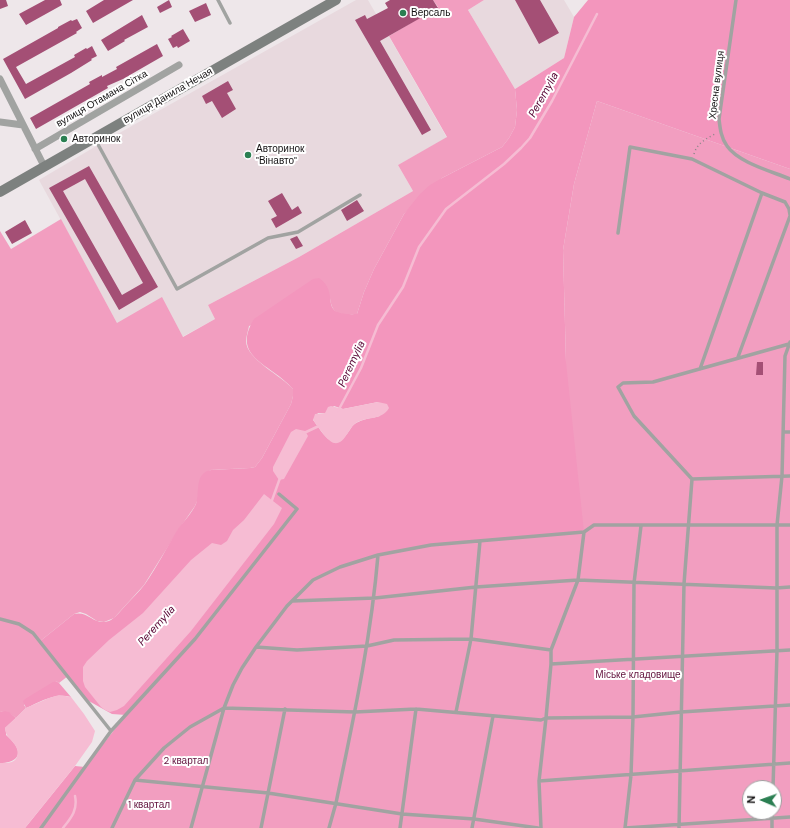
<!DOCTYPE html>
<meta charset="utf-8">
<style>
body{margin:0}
#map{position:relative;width:790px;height:828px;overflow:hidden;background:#eee7ea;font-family:"DM Sans",sans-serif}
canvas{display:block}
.north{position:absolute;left:742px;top:780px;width:40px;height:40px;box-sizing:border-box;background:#fff;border:1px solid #a1a0a1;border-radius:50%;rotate:272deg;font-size:11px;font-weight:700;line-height:16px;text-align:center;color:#141213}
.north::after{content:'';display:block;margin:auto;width:14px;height:18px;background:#2b7f52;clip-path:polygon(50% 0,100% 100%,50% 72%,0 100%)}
</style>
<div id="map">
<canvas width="790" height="828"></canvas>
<div class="north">N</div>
</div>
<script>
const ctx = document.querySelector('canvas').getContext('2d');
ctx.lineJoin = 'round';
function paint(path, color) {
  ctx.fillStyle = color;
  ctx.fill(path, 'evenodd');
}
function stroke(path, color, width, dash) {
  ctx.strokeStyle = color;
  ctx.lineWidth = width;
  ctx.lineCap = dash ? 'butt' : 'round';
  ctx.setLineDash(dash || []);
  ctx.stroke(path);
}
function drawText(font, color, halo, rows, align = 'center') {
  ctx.font = font + ' "DM Sans",sans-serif';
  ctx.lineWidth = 4;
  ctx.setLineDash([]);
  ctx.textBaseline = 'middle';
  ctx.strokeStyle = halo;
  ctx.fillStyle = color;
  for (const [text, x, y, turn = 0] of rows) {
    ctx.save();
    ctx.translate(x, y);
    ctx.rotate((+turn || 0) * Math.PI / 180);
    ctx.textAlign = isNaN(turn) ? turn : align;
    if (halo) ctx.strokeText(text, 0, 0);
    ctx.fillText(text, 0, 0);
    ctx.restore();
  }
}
const built = new Path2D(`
 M356 0H368L447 138 398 165 413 191 299 257 208 305 215 319 182 337 117 323 39 180 98 145Z
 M484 0H564L574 17 564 58 515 89 468 10Z`);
const green = new Path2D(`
 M433 0H484L468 10 515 89 517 110 515 127 509 138 502 147 442 178 404 214 374 269 364 292 357 314C342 315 332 316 330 298L249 326C248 331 246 337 246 341 246 359 282 376 293 389V396L291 404 262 458 255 467 250 468 210 470 195 506 179 529 144 585 114 618 104 622 97 621 86 614 80 612 74 614 39 642 68 676 59 683 56 681 24 705 26 708 16 718C11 714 7 711 0 712V231L11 249 61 219 117 323 162 297 183 337 215 319 208 305 299 257 413 191 398 165 447 137 389 36 438 7Z
 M597 101 790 169V828H112L135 780 242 668 287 606 313 580 566 362 563 250 574 184ZM750 788H774V812H750Z`);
const forest = new Path2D(`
 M588 0H790V169L597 101 574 184 563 250 566 362 584 532 431 545 378 555 340 567 313 580 287 606 242 668 224 708 178 736 135 780 112 828H25L75 766 85 767 126 715 112 714 87 700 39 642 74 614C89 610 95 628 111 620 117 616 121 610 126 605 132 598 139 592 145 584 157 567 167 547 178 529 184 521 192 513 196 504 200 492 194 473 211 470L250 468 255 467 262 458 291 404 293 396V389C272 364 230 358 254 319L313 279 319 278C342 294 315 316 357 314L364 292 374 269 404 214 420 194 430 185 442 178 502 147 509 138 515 127 517 110 515 89 564 58 574 17ZM378 402 380 416C372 418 363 419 356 423 351 426 350 431 346 435 332 453 322 431 313 420L318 413H326L334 406 343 409Z
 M56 681 59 683 71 697C55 692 40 702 26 708L23 701 25 699 53 682Z
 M4 711 9 712 16 718 5 728C6 730 6 733 6 735 8 737 11 739 13 742 25 756 14 763 0 763V712Z`);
const water = new Path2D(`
 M378 402 387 404 389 408C382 421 366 416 356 423 348 428 345 445 334 443 327 441 317 425 313 420L315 414 325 413 328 407 331 406 343 409Z
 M296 429 305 431 308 436 284 479 279 480 273 471V467L291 432Z
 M264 494 282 508 274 524 191 631 124 706 117 710 110 712 105 710 101 707 85 687 83 681V667L87 661 109 640 143 613 191 560 212 543 221 545 227 541 233 530 244 520Z
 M59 695 71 697 84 714 95 731 92 742 75 766 25 828H0V763C6 763 14 764 17 757 21 743 5 740 5 728L26 708 49 698Z`);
const stream = new Path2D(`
 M338 411 361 368 378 325 403 287 419 247 446 209 504 164 521 148 530 138 552 101 597 14
 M304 433 321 425
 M271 503 280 478
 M63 828C71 818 78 810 75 796`);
const building = new Path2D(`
 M0 0H6L8 6 0 9Z
 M45 0H60L62 5 26 25 19 14Z
 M104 0H133L93 23 86 11Z
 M169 0 172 7 160 13 157 7Z
 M390 0H433L438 8 380 41 431 130 422 135 355 20 365 15 367 19 388 8 385 3Z
 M515 0H540L559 33 539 44Z
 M206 3 211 15 195 22 189 11Z
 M142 15 148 27 124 40 125 41 108 51 101 40Z
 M77 19 82 28 76 32 77 33 16 67 26 84 75 57 74 55 86 48 87 49 92 46 97 56 91 59 92 60 71 73 25 99 3 59 58 28V27L71 20 72 21Z
 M183 29 190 41 178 48 177 46 173 48 168 39 172 37 171 36Z
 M157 44 163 56 123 79 107 86 108 88 36 129 30 118 90 84 89 82 102 75V77L117 69 116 67Z
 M228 81 233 90 227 93 236 109 222 118 212 101 206 104 202 96Z
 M89 166 158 287 119 310 49 188ZM85 179 143 283 122 295 63 191Z
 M282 193 292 210 298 206 302 213 276 228 271 219 277 216 268 201Z
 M357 200 364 211 347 221 341 210Z
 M25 220 32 233 12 244 5 232Z
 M297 236 303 246 296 249 290 239Z
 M757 362H763V375H756Z`);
const path = new Path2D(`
 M694 154C697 143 706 139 715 134`);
const service = new Path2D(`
 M218 0 230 23
 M736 0 719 119C720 128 721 138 727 146 739 163 771 171 790 179
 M95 139 177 289 268 238 298 232 360 195
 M618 233 630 147 692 159 762 193 785 202 789 209 790 215
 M738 357 790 216
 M700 369 762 193
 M783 432H790
 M692 479 634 416 618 387 623 383 653 382 789 344
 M292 601 375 598 476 587 578 580 776 588 790 587
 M0 619 19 624 33 633 111 731
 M256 647 297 650 367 646 394 640 471 639 551 650
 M551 664 790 650
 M456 712 471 639 480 541
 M135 780 268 793 402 814 474 819 538 828
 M539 781 790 763
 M773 788 777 651V525L782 476 785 356 790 342
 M41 828 111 731 195 639 297 509 279 494
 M112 828 135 780 164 748 190 727 224 708 355 712 416 709 541 720 546 718 633 717 681 712 790 705
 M191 828 224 708 233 685 242 668 256 647 287 606 313 580 340 567 378 555 431 545 584 532
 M261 828 285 709
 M329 828 336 803C353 721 371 639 378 555
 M400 828 416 709
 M472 828 493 716
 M541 828 539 781 546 718 551 664V650L578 580 584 532 594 525H790
 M625 828 631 775 633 717 634 583 641 526
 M625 828 790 817
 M679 828 684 584 692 479 790 476
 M772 828V812`);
const minor = new Path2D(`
 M0 79 44 166
 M0 122 23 125
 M35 149 179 65`);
const secondary = new Path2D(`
 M0 192 336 0`);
const markers = [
 [403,13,4,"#2b7f52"],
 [64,139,4,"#2b7f52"],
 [248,155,4,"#2b7f52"]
];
const poiNames = [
 ["Версаль",411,13],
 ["Авторинок",72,139],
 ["Авторинок",256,149],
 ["\"Вінавто\"",256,161]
];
const streetNames = [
 ["Хресна вулиця",717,85,-83],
 ["вулиця Данила Нечая",168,96,-30],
 ["вулиця Отамана Сітка",102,99,-30]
];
const parkNames = [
 ["Міське кладовище",638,675],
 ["2 квартал",186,761],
 ["1 квартал",149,805]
];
const waterNames = [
 ["Peremylia",544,95,-61],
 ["Peremylia",352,364,-65],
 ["Peremylia",157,626,-48]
];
paint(built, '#e8d9de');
paint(green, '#f29ec0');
paint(forest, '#f396bd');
paint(water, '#f6bcd3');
stroke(stream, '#f6bcd3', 2.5);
paint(building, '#a44f75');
stroke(path, '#8c8789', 1.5, [1, 3]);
stroke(service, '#a1a3a1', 3.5);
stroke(minor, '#a1a3a1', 7);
stroke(secondary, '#7d817f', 10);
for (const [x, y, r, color] of markers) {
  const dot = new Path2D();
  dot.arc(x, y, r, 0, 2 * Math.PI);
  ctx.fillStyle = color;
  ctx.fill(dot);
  stroke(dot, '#fff', 1.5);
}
drawText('10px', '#141213', '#fff', poiNames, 'left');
drawText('10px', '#141213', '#fff', streetNames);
drawText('10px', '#63123d', '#fff', parkNames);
drawText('italic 11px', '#570433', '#fff', waterNames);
</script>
